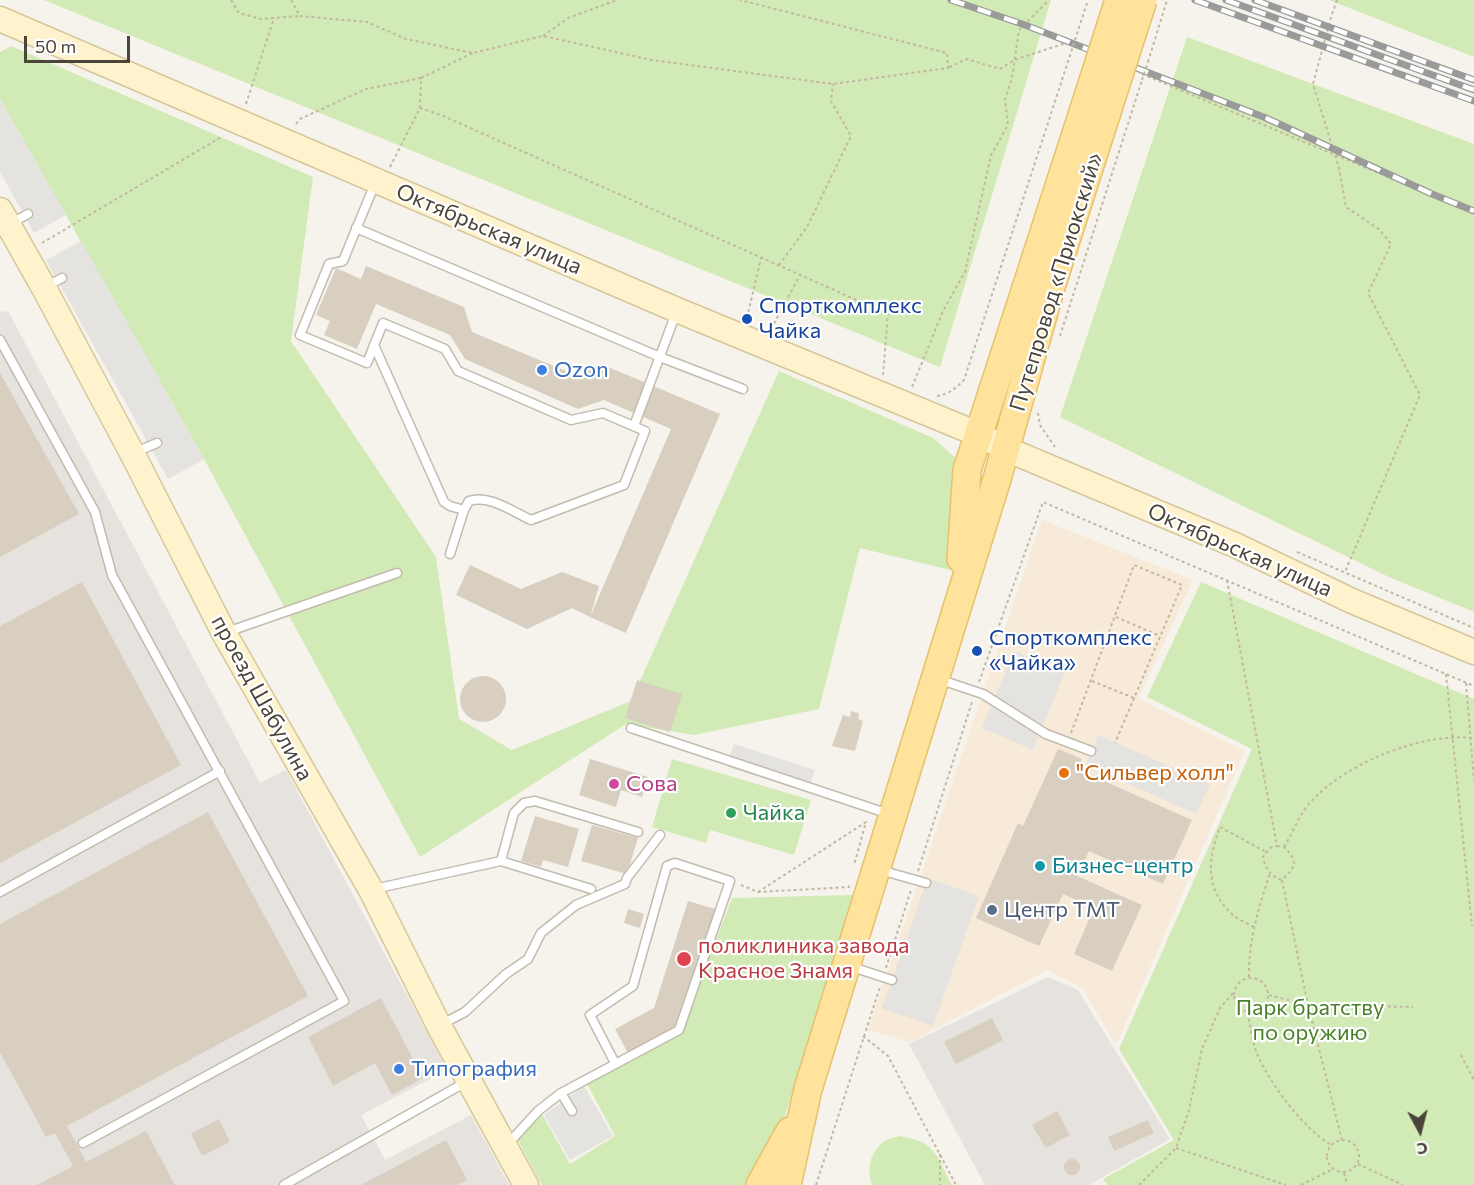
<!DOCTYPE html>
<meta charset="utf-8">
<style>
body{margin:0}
#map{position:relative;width:1474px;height:1185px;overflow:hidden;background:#f6f3ec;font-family:Commissioner,sans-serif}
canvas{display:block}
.north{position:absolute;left:1390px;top:1101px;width:60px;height:60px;-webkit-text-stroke:4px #fff;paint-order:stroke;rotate:173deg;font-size:16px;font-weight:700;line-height:24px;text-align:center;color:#4b4439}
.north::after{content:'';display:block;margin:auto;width:21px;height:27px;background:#4b4439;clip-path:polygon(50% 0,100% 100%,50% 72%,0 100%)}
.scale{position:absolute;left:24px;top:36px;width:106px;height:27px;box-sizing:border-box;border:3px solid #4b4439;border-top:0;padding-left:8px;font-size:18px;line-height:21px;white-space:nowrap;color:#4b4439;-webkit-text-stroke:4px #fff;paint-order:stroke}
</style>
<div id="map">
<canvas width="1474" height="1185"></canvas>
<div class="north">С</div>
<div class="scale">50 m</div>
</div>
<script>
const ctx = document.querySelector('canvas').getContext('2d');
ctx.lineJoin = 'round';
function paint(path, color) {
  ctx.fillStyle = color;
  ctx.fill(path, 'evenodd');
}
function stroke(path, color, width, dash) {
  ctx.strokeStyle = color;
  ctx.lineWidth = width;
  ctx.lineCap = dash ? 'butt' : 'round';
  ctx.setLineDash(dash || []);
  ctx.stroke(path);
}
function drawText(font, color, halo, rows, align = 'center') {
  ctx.font = font + ' Commissioner,sans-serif';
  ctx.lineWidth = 4.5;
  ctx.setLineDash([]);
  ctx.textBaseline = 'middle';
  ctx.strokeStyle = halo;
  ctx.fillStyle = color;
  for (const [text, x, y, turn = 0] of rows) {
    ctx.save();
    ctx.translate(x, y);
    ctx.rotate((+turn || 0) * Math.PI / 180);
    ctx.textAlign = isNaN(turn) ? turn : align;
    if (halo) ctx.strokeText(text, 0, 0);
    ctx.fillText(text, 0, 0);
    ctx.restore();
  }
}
const commercial = new Path2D(`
 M1042 520 1193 580 1138 699 1245 751 1116 1045 1082 988 1047 970 910 1042 868 1030Z`);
const industrial = new Path2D(`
 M8 311 260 783 286 770 447 1070 361 1115 385 1160 471 1115 509 1185H0V312Z
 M1048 977 1078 990 1170 1139 1089 1185H985L909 1044Z`);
const green = new Path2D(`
 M44 0H1051L940 367Z
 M1329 0H1474V57Z
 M1187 37 1474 144V612L1389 577 1060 417Z
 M11 46 313 177 291 341 436 557 459 719 512 750 631 701 779 371 933 438 958 460V489L950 570 860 548 819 709 694 735 626 724 420 857 204 459 0 99V52Z
 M1201 582 1474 699V1185H1107L1103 1179 1174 1140 1119 1049 1252 749 1147 697Z
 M672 759 811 800 794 855 710 830 706 843 652 827Z
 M853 895 781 1129 749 1185H542L516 1137 541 1112 570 1164 615 1136 587 1084 680 1034 732 898Z
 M899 1136C937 1142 935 1154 952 1185H872C867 1171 869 1155 881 1144 885 1140 893 1138 899 1136Z`);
const parking = new Path2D(`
 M0 99 66 215 34 233 0 172Z
 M81 241 204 459 168 479 46 260Z
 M1014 651 1065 672 1033 750 982 728Z
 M1098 735 1210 784 1196 814 1086 765Z
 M734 744 815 770 807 792 727 767Z
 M928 878 979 896 933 1026 882 1008Z
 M584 1086 613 1136 570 1160 544 1115Z`);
const building = new Path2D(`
 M366 266 464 307 472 332 578 376 601 364 720 414 626 633 590 617 671 429 604 400 578 409 465 359 450 335 376 304 357 349 324 335 330 321 316 315 336 268 361 279Z
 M0 373 79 514 0 557Z
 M470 565 521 589 562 572 599 586 590 617 572 608 527 629 456 595Z
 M82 582 181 765 0 863V626Z
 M460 699a23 23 0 1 1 46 0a23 23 0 1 1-46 0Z
 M637 680 682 694 670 732 625 718Z
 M851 711 859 713 858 719 863 721 855 751 832 746 843 715 850 717Z
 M1058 749 1082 759 1077 769 1192 820 1163 884 1089 851 1077 876 1142 905 1112 971 1074 954 1094 908 1063 894 1039 946 976 918 1018 823 1023 826Z
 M590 759 648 777 642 797 621 790 616 807 579 795Z
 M208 812 308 996 67 1126 86 1162 146 1131 175 1185H37L73 1166 55 1133 46 1137 0 1052V924Z
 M535 816 579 829 568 867 543 860 541 867 521 861Z
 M592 825 638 838 627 874 581 861Z
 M688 901 715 909 678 1027 628 1053 615 1029 654 1008Z
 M628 909 644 914 640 928 624 923Z
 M381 998 423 1078 392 1095 375 1063 333 1086 308 1037Z
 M992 1018 1003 1040 956 1064 944 1042Z
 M1057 1111 1070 1135 1046 1148 1032 1125Z
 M219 1119 230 1142 202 1156 191 1134Z
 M1148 1120 1154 1133 1114 1151 1108 1137Z
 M446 1140 467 1180 457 1185H361Z
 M1064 1167a8 8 0 1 1 16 0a8 8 0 1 1-16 0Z`);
const path = new Path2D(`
 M231 0 239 13 261 19 300 16
 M291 0 300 16 367 22 406 39 473 53 543 36 652 60 833 84 948 68 947 53 740 0
 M1337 0 1331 17 1313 84 1339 168 1346 207 1380 230 1391 244 1368 293 1420 395 1345 572
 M543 36 568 18 617 0
 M1148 62 1167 0
 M949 67 967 59 1000 69 1014 60 1066 43 1081 49
 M1142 74 1474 213
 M246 104 274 18
 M420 108 421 78 473 53
 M296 124 300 119 366 89 421 78
 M390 167 420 108 441 115 888 314 883 375
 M42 243 223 136
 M779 265 807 227 851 136 831 101 833 84
 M747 318 761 258
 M771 329 800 275
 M1060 336 1142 80
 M912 387 943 311 965 272 991 155 1008 125 1005 100 1012 78 1019 30 1049 0
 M937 396C948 395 956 388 964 380L1062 80
 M1038 413 1040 425 1055 447
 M1297 552 1474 628
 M1227 580 1277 846
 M1116 617 1160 636
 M1446 674 1472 926
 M1092 681 1134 698
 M979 682 1043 502 1474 686
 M1466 683 1474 780
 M1071 733 1134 565 1182 585 1115 743
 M1277 846 1284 847C1299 862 1296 866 1282 880 1271 877 1265 868 1263 857L1270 848Z
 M1284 847C1292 834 1298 818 1307 806 1341 765 1420 732 1474 738
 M918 871 972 702
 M1282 880 1308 1005 1342 1140
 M741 885 758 892 849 887V885
 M758 892 866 822 854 865
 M1254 927C1247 923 1239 920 1233 915 1204 889 1208 859 1220 827L1266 852
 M886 968 911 890
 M1249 977C1248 941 1259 907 1270 873
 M1234 995a17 17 0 1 1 34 0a17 17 0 1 1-34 0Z
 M1269 995 1308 1005 1413 1007
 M1248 1013C1250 1026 1252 1041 1257 1054 1271 1085 1302 1127 1331 1145
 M863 1036 888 1056 956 1185
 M1461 1055 1474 1080
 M1327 1156a16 16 0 1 1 32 0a16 16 0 1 1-32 0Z
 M1176 1148 1286 1185
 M940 1154V1185
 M1358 1164 1403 1185
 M1344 1173 1347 1185
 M816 1185 880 987
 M1139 1185 1176 1148 1189 1110 1202 1049 1220 1008 1234 992
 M1301 1185 1333 1169`);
const lane = new Path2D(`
 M11 223 28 214
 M356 228 660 357 743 389
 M45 287 62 278
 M0 340 95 512 112 575 344 1001 83 1143
 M374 345 444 502 450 506 464 510 469 501C489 494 513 512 531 520L624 485 645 431 603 413 571 420 458 371 445 349 383 323 367 363 300 335 329 264 343 261 376 181
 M634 426 676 313
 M133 453 157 443
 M450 554 464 510
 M227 632 397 573
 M938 679 983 694 1046 734 1091 751
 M631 728 889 814
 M501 861 591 889
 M880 870 926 883
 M374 889 501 861 514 813 524 803 535 801 638 832
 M0 892 220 771
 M849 966 892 980
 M442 1024 465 1012 506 974 528 959 541 933 576 905 625 884 627 878 660 835
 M561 1093 572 1111
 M506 1146 538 1111 561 1093 679 1030 730 881 675 863 667 866 633 986 590 1015 615 1063
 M284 1185 466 1082`);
const secondary = new Path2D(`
 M0 19 677 310 980 435 1006 449 1235 545 1352 601 1474 652
 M0 210 44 288 132 453 224 633 371 890 439 1026 526 1185`);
const primary = new Path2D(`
 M961 559 967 470 1084 109
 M760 1185 790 1131
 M787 1185 808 1089 997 479 1051 287 1106 115`);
const rail = new Path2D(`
 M951 0 1025 25 1266 118 1432 194 1474 211
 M1195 0 1474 101
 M1226 0 1474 90
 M1255 0 1474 80`);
const pathBridge = new Path2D(`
 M1062 80 1088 0
 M1142 80 1148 62`);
const primaryBridge = new Path2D(`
 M1084 109 1119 0
 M1106 115 1143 0`);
const markers = [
 [747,319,6,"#1a4fb4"],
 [542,370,6,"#3f7fe0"],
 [977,651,6,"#1a4fb4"],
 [1064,773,6,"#e8710a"],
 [614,784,6,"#d1479c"],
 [731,813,6,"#2e9e5b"],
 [1040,866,6,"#0f9aa8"],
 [992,910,6,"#5c6f8a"],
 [684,959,8,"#e0444e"],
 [399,1069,6,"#3f7fe0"]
];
const streetNames = [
 ["Октябрьская улица",489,229,23],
 ["Путепровод «Приокский»",1056,282,-73],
 ["Октябрьская улица",1240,550,24],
 ["проезд Шабулина",262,698,61]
];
const transitNames = [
 ["Спорткомплекс",759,306],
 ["Чайка",759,331],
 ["Спорткомплекс",989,638],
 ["«Чайка»",989,663]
];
const shopNames = [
 ["Ozon",554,370],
 ["Типография",411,1069]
];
const foodNames = [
 ["\"Сильвер холл\"",1076,773]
];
const hotelNames = [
 ["Сова",626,784]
];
const leisureNames = [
 ["Чайка",743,813]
];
const cultureNames = [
 ["Бизнес-центр",1052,866]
];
const serviceNames = [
 ["Центр ТМТ",1004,910]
];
const healthNames = [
 ["поликлиника завода",698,946],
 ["Красное Знамя",698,971]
];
const parkNames = [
 ["Парк братству",1310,1008],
 ["по оружию",1310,1033]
];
paint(commercial, '#f7ead8');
paint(industrial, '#e6e2dd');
paint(green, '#d2eab5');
paint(parking, '#e5e3e0');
paint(building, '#d8cfc1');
stroke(lane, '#c2bbae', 11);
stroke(secondary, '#d6c79b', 27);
stroke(primary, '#e6c16a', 30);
stroke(path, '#c4b79f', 2, [3, 3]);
stroke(lane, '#fff', 8);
stroke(secondary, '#fff3cd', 24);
stroke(primary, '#ffe39c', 27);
stroke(rail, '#9a9a9a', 7);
stroke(rail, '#fff', 4.5, [14]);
stroke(primaryBridge, '#e6c16a', 30, []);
stroke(pathBridge, '#c4b79f', 2, [3, 3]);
stroke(primaryBridge, '#ffe39c', 27);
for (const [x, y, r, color] of markers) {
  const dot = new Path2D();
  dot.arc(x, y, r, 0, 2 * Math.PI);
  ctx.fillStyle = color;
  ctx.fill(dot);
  stroke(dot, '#fff', 2);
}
drawText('22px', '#4b4439', '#fff', streetNames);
drawText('22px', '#164399', '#fff', transitNames, 'left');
drawText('22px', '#366cbe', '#fff', shopNames, 'left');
drawText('22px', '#c56008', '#fff', foodNames, 'left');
drawText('22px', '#b23c85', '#fff', hotelNames, 'left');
drawText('22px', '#27864d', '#fff', leisureNames, 'left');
drawText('22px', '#0d838f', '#fff', cultureNames, 'left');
drawText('22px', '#4e5e75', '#fff', serviceNames, 'left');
drawText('22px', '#be3a42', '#fff', healthNames, 'left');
drawText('22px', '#4a7f2a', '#fff', parkNames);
</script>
